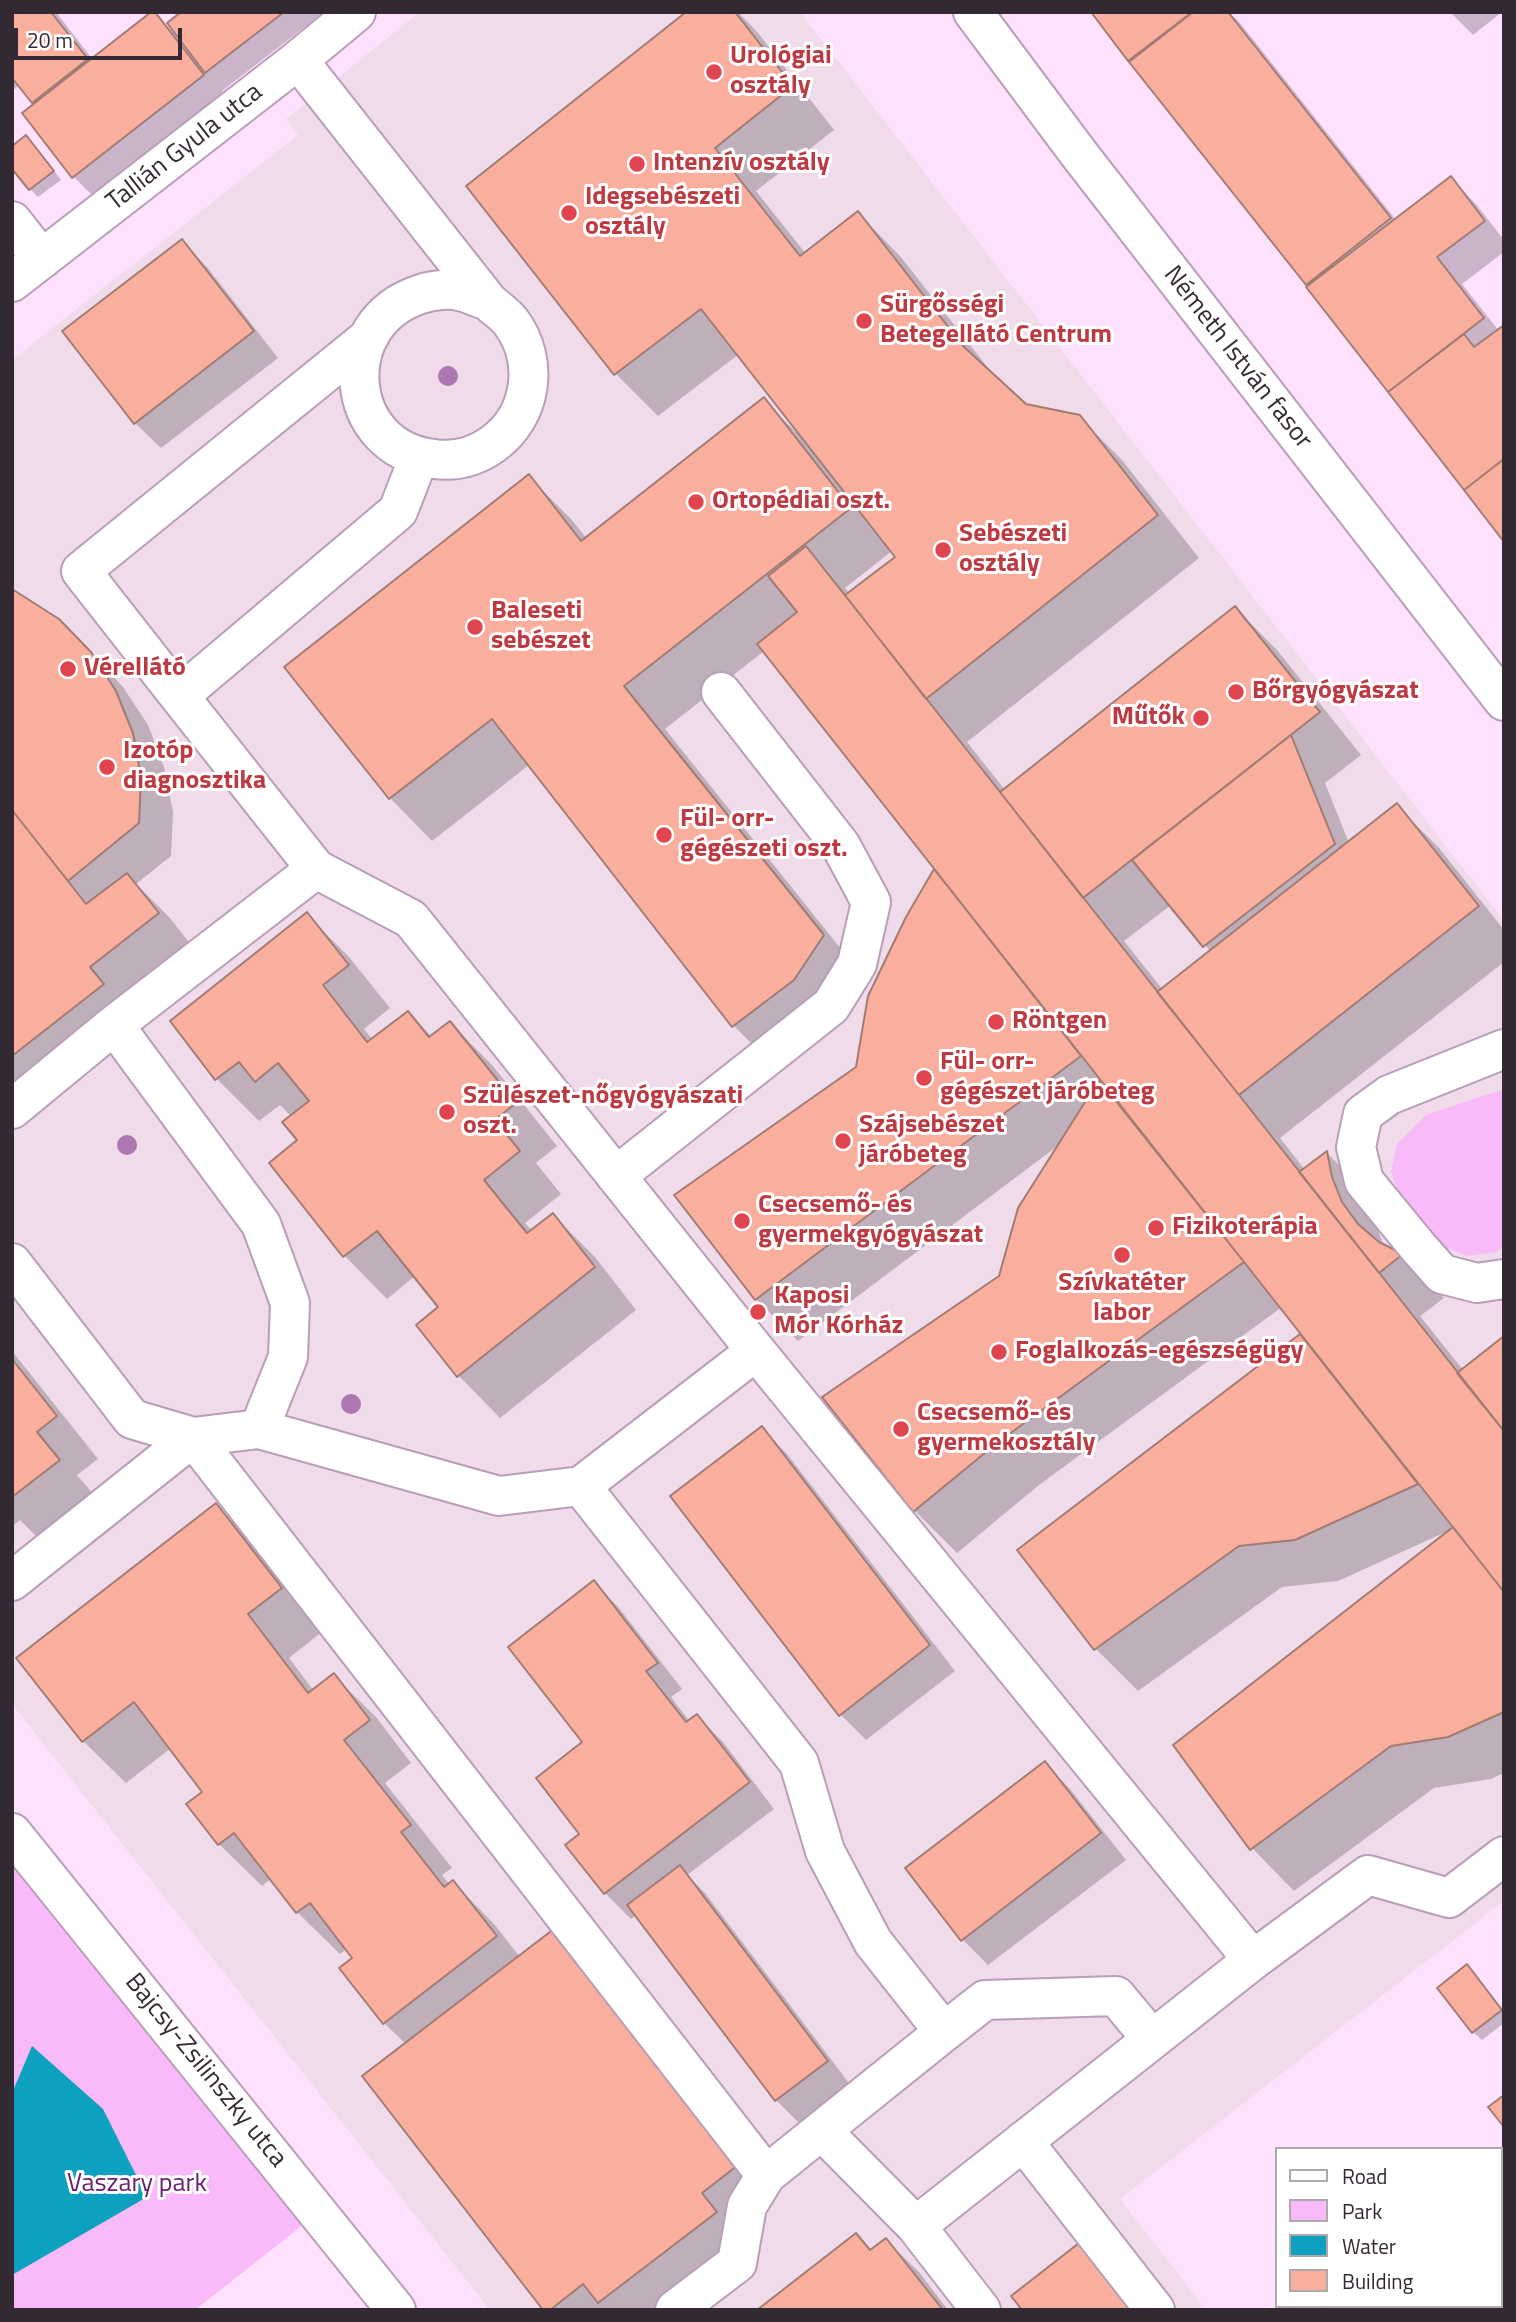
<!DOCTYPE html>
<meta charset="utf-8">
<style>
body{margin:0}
#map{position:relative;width:1516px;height:2322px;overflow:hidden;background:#fde1fd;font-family:"Titillium Web",sans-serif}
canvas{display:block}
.frame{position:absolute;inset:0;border:14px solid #332933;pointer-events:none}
.legend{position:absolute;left:1275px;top:2147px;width:228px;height:161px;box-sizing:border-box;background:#fff;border:2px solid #ada9ad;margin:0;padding:9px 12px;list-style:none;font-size:21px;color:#332933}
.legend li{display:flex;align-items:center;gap:14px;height:35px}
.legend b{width:35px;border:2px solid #ada9ad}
.scale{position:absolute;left:14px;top:28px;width:168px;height:32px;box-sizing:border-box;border:4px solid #332933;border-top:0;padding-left:9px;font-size:21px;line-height:24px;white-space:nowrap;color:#332933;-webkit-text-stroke:5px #fff;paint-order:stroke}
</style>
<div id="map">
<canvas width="1516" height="2322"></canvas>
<div class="frame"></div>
<ul class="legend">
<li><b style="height:9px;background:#fff"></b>Road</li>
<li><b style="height:19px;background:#f8baf9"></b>Park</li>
<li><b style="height:19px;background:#0ea1bf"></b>Water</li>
<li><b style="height:19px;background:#faae9d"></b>Building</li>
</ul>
<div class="scale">20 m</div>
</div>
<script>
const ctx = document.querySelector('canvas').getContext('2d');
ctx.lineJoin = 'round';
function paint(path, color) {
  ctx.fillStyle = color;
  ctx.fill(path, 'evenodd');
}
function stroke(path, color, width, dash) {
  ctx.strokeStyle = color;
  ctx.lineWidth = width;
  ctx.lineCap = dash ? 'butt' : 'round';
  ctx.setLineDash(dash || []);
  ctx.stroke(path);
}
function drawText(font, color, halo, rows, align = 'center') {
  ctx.font = font + ' "Titillium Web",sans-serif';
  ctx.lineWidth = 6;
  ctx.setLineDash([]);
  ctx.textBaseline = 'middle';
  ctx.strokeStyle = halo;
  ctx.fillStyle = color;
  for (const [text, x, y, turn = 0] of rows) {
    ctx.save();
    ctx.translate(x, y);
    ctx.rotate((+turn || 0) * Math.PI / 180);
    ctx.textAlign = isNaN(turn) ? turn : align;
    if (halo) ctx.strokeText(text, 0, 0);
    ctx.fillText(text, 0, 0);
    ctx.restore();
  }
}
const medical = new Path2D(`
 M420 12H800L1504 921V1901L1120 2199 1206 2310H490L12 1704V360L298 135 286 119Z`);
const green = new Path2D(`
 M1504 1089V1247L1496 1252 1467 1256 1439 1245 1403 1203 1391 1172 1397 1144 1426 1115Z
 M12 1833 318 2213 195 2310H12Z`);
const water = new Path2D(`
 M32 2046 103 2109 147 2197 12 2275V2093Z`);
const shadow = new Path2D(`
 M12 12H56L93 60 154 13 175 34 184 12H324L222 91 235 108 106 209 73 176 35 105 20 85 12 91Z
 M689 12H738L758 33 834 130 756 191 806 254 858 213 900 256 996 378 1026 405 1079 417 1122 460 1199 558 967 742 1005 790 1235 608 1277 650 1361 755 1325 783 1349 843 1396 805 1439 848 1504 930V962L1280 1138 1305 1170 1327 1153 1369 1195 1374 1221 1384 1246 1402 1256 1444 1298 1420 1316 1463 1370 1504 1338V1773L1491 1779 1434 1788 1294 1891 1252 1848 1448 1531 1338 1581 1282 1587 1138 1691 1096 1649 1019 1551 1303 1334 1282 1307 1039 1485 957 1553 915 1511 824 1397 1000 1277 1059 1145 798 1341 756 1299 676 1195 858 1068 908 918 936 869 764 651 665 729 865 979 776 1068 734 1026 529 765 432 841 390 798 529 477 571 519 587 539 764 400 796 432 798 430 739 354 658 416 616 374 469 186ZM892 551 897 557 850 594 845 588ZM1171 905 1211 952 1163 990 1124 941Z
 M1190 12 1192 15 1195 12H1229L1240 23 1396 220 1450 178 1476 204 1504 240V252L1462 284 1499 331 1504 539 1308 285 1130 59Z
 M1450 12H1502L1473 35Z
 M35 146 61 180 38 197 30 189Z
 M182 241 207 267 278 358 161 448 135 423Z
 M12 591 92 654 123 687 148 725 164 767 173 812 171 856 136 884 169 917 200 956 131 1010 145 1027 12 1132Z
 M307 915 349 957 390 1008 364 1029 373 1040 408 1013 432 1037 450 1023 492 1065 557 1146 536 1163 561 1194 525 1223 532 1231 553 1215 595 1257 636 1310 500 1418 458 1375 440 1308 415 1276 387 1299 345 1256 271 1163 299 1141 292 1117 280 1105 259 1121 217 1079 172 1022Z
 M12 1351 98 1459 77 1475 101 1503 46 1546 20 1520 12 1526Z
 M761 1428 787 1454 955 1671 866 1740 840 1714Z
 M216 1505 258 1547 323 1631 289 1658 314 1691 333 1675 376 1717 411 1763 385 1783 452 1868 442 1875 450 1885 453 1882 495 1925 520 1957 773 2195 748 2245 664 2310H545L406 2044 384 2023 342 1968 355 1958 347 1949 340 1954 297 1912 272 1878 262 1886 219 1844 189 1805 205 1792 171 1748 126 1783 83 1741 18 1658Z
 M594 1582 619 1608 682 1689 671 1697 690 1722 697 1716 723 1742 774 1809 687 1875 705 1893 852 2087 802 2126 776 2100 636 1915 631 1919 605 1893 568 1845 582 1834Z
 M1045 1763 1070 1789 1126 1860 988 1965 963 1940Z
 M1475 1975 1504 2013V2023L1482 2040 1473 2032Z
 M856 2235 872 2251 886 2240 919 2272 948 2310H760Z
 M1500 2239 1504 2244V2306L1499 2310H1417L1414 2306H1500Z`);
const building = new Path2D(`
 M12 12H51L88 59 32 103 12 78Z
 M151 12H155L204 75 72 178 22 113Z
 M181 12H284L205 73 167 23Z
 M686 12H735L793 86 715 148 800 256 858 211 963 346 1026 404 1080 415 1158 515 926 699 845 595 895 557 701 309 614 375 466 186Z
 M1091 12H1190L1191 13 1128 61Z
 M1193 12H1228L1391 218 1306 285 1129 62Z
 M26 135 54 171 29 190 12 169V146Z
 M1451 176 1485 221 1437 257 1484 318 1388 392 1306 287Z
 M182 239 254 331 134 424 62 331Z
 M1504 325V459L1464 490 1388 392 1464 334 1474 347Z
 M764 397 851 508 624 686 824 935 794 980 732 1027 492 719 389 799 284 667 529 474 581 541Z
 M1504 459V542L1464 490Z
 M806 546 1504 1431V1592L757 644 797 612 768 576Z
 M12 589 59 619 91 652 116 691 133 733 141 778 139 823 68 881 12 810Z
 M1235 606 1320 712 1083 898 1000 792Z
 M1291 735 1335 844 1203 947 1132 860Z
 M1397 803 1479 906 1239 1095 1157 992Z
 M12 810 86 904 127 873 159 913 90 967 104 984 12 1056Z
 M934 869 1081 1056 755 1300 674 1195 856 1067 868 996 906 917Z
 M307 912 349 965 323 985 367 1042 408 1011 429 1037 450 1021 516 1103 495 1120 520 1151 484 1180 527 1233 553 1213 595 1267 457 1377 416 1325 438 1307 377 1231 343 1257 269 1163 297 1140 282 1122 309 1101 278 1063 255 1082 239 1062 215 1080 170 1021Z
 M1099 1080 1244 1262 997 1443 913 1512 822 1397 999 1276 1018 1208Z
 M1327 1151 1332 1177 1342 1202 1358 1224 1379 1242 1403 1254 1379 1273 1299 1172Z
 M1300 1334 1418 1484 1295 1540 1239 1546 1094 1650 1017 1550Z
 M1504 1336V1431L1457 1373Z
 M12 1359 57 1416 37 1432 60 1460 12 1497Z
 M762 1426 930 1645 839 1716 670 1496Z
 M216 1503 282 1588 248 1614 308 1693 334 1673 370 1720 344 1740 411 1825 401 1832 444 1887 453 1880 497 1936 383 2024 339 1968 352 1958 310 1903 296 1913 234 1833 218 1845 186 1804 202 1792 134 1702 82 1742 16 1658Z
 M1453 1527 1504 1592V1712L1448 1737 1391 1746 1250 1850 1173 1745Z
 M594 1580 658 1663 646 1671 686 1722 697 1714 750 1782 604 1894 565 1845 579 1834 536 1778 582 1742 508 1647Z
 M1045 1761 1101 1833 961 1941 905 1868Z
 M680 1865 828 2061 775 2101 627 1905Z
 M559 1925 742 2162 702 2193 717 2212 598 2303 583 2284 550 2310H543L362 2076Z
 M1467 1964 1502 2010 1472 2033 1437 1988Z
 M1504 2095V2127L1488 2107Z
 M856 2233 870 2250 886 2238 943 2310H757Z
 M1500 2242 1504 2246V2275L1500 2278Z
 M1079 2243 1130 2310H1022L1011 2296Z
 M1326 2306H1390L1392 2310H1329Z
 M1412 2306H1464L1459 2310H1415Z`);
const minor = new Path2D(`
 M973 12 1079 154 1504 701
 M298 60 488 301C495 308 505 314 511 322 540 361 532 416 493 444 475 457 456 462 434 459 342 449 332 322 421 294 433 290 450 288 463 292 471 294 479 298 488 301
 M12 221 42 259
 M12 282 298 60 356 12
 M179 696 81 571 367 339
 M316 869 411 919 756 1351
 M114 1025 261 1224 290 1303 288 1357 259 1429
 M1504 1049 1389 1095 1363 1114 1356 1147 1364 1181 1419 1248 1442 1274 1477 1283 1504 1279
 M12 1109 114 1025 316 869 179 696 398 511 419 457
 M616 1176 831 1006 857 964 871 902 841 846 721 692
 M12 1263 132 1419 193 1437 12 1581
 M193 1437 259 1429 499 1496 581 1486 799 1763 825 1851 873 1942 944 2032 766 2175
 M193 1437 766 2175 747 2206 737 2263 675 2310
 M581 1486 756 1351 1253 1960 916 2226 822 2131
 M12 1833 396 2310
 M1253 1960 1368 1875 1449 1898 1504 1856
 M944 2032 985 2000 1116 1996 1151 2038
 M1023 2141 1155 2310
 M916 2226 981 2310`);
const trees = [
 [448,376],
 [127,1145],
 [351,1404]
];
const markers = [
 [714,72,9,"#e0444e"],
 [637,164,9,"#e0444e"],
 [569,213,9,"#e0444e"],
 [864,321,9,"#e0444e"],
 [696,502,9,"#e0444e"],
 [943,550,9,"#e0444e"],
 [475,627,9,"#e0444e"],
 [68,669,9,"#e0444e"],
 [1236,692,9,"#e0444e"],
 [1201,718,9,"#e0444e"],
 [107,767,9,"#e0444e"],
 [664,835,9,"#e0444e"],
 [996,1022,9,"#e0444e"],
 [924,1078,9,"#e0444e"],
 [447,1112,9,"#e0444e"],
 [843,1141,9,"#e0444e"],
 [742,1221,9,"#e0444e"],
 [1156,1228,9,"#e0444e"],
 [1122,1255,9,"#e0444e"],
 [758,1312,9,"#e0444e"],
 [999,1352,9,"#e0444e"],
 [901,1429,9,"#e0444e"]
];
const healthNames = [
 ["Urológiai",730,57],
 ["osztály",730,87],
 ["Intenzív osztály",653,164],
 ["Idegsebészeti",585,198],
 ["osztály",585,228],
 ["Sürgősségi",880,306],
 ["Betegellátó Centrum",880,336],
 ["Ortopédiai oszt.",712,502],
 ["Sebészeti",959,535],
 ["osztály",959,565],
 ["Baleseti",491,612],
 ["sebészet",491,642],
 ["Vérellátó",84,669],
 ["Bőrgyógyászat",1252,692],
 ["Műtők",1185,718,"right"],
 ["Izotóp",123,752],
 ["diagnosztika",123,782],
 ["Fül- orr-",680,820],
 ["gégészeti oszt.",680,850],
 ["Röntgen",1012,1022],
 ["Fül- orr-",940,1063],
 ["gégészet járóbeteg",940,1093],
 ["Szülészet-nőgyógyászati",463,1097],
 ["oszt.",463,1127],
 ["Szájsebészet",859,1126],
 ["járóbeteg",859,1156],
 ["Csecsemő- és",758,1206],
 ["gyermekgyógyászat",758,1236],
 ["Fizikoterápia",1172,1228],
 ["Szívkatéter",1122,1284,"center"],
 ["labor",1122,1314,"center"],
 ["Kaposi",774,1297],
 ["Mór Kórház",774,1327],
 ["Foglalkozás-egészségügy",1015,1352],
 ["Csecsemő- és",917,1414],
 ["gyermekosztály",917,1444]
];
const streetNames = [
 ["Tallián Gyula utca",185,148,-38],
 ["Németh István fasor",1237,358,52],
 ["Bajcsy-Zsilinszky utca",205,2071,51]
];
const parkNames = [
 ["Vaszary park",137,2185]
];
paint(medical, '#efdbea');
paint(green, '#f8baf9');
paint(water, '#0ea1bf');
paint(shadow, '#0003');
paint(building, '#faae9d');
stroke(building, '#a07c74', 2);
stroke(minor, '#b89eb9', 42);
stroke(minor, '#fff', 38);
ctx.fillStyle = '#ad77af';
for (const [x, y] of trees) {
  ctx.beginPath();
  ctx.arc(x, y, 10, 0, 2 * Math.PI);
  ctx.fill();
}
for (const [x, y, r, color] of markers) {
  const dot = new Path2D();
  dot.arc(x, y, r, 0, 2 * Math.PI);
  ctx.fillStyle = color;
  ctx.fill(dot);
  stroke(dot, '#fff', 2.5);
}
drawText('bold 26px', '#be3a42', '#fff', healthNames, 'left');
drawText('26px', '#332933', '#fff', streetNames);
drawText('26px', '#6b206f', '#fff', parkNames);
</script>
